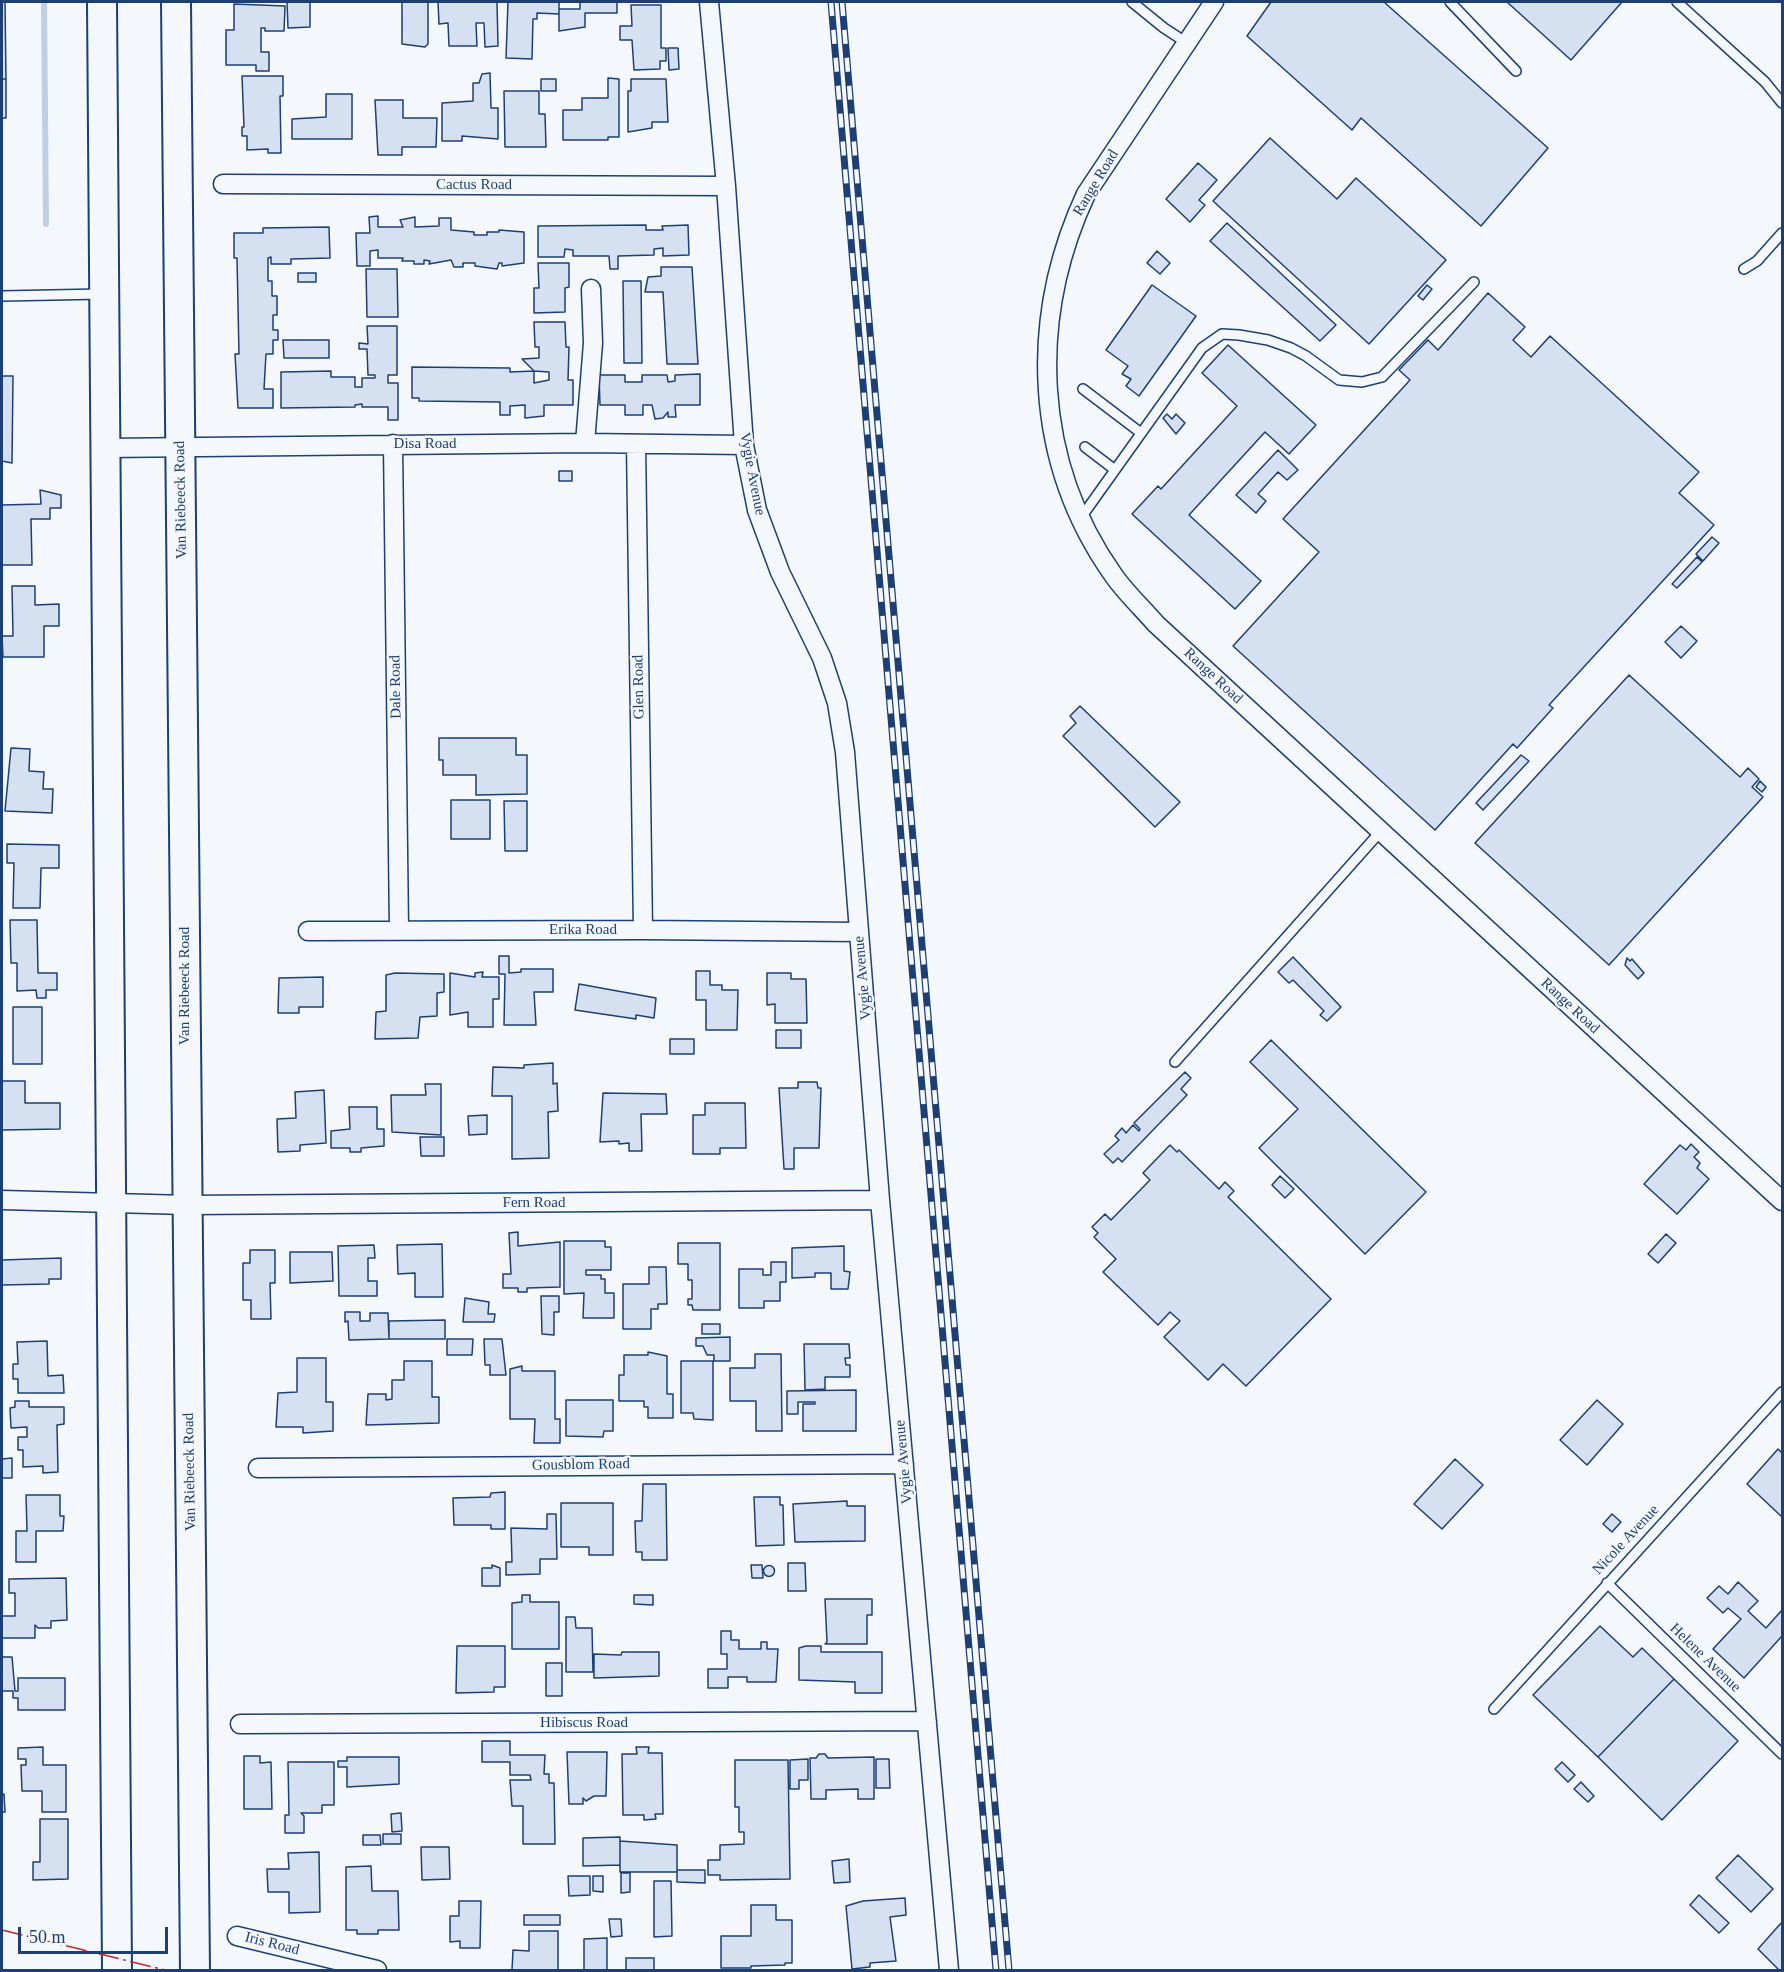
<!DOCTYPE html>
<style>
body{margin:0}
#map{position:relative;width:1784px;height:1972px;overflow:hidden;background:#f4f7fb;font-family:"Times New Roman",serif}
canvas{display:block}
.frame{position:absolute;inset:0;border:3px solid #1d3f73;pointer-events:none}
.scale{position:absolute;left:18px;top:1927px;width:150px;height:27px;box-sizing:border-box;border:3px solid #1d3f73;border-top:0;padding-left:8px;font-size:18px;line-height:21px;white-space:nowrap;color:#1d3f73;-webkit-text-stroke:4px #f4f7fb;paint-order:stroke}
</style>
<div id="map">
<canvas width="1784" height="1972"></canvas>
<div class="frame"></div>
<div class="scale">50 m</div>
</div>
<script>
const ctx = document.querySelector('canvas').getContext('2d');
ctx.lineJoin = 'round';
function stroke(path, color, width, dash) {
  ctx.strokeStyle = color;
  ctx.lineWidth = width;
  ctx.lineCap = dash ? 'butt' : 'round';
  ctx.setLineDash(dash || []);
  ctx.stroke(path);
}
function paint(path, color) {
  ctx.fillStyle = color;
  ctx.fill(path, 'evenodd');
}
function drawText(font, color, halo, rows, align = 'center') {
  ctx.font = font + ' "Times New Roman",serif';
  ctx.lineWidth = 4.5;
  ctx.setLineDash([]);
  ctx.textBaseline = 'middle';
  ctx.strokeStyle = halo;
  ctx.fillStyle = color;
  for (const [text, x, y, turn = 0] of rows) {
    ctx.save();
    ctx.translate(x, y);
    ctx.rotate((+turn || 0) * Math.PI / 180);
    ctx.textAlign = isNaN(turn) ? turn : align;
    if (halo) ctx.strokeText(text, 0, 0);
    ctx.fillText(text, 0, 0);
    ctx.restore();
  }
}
const stream = new Path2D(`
 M44 2 46 224`);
const building = new Path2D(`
 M2 2H5L6 79H2Z
 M287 2H310V27L288 28Z
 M402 2H428V44L425 47 402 44Z
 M438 2H497L498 46 485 47 484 23H476L477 46H449L448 23 439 24Z
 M508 2H559V14L537 13V19H533L532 59 506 58Z
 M580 2H617V13H585V27L559 31V9H580Z
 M1271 2H1384L1548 148 1481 226 1361 118 1352 130 1247 36Z
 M1507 2H1622L1571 60Z
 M234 4 285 6 284 31H265V28H261V52H269V71H256V65H226V30H234Z
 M631 5H661V48H666V61H660V69L634 70 632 40H620V26H632Z
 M668 48H678L679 69 669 70Z
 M490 73 491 108H498V139L462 136V141H442V103L473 101V83H479L482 74Z
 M242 76H283V96H280L281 153H268V149L247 150V136H242V127H244Z
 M608 78 619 79V137H608V140H563V110H582V98H608Z
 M2 79H6V118H2Z
 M541 79H556V91H541Z
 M631 79H666L668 122H652V128L628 132V91H631Z
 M504 91H539V114H545L546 147H505Z
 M326 94H352V139H292V119L326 117Z
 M375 100H403V118H437L436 147H402V155H378Z
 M1270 138 1337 199 1356 178 1446 260 1369 344 1213 201Z
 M1198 163 1217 180 1199 200 1205 205 1190 222 1166 199Z
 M378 216V227H403L400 220 415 217V227L439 226V218H451V230L474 232V235H487V232H499V230L524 232V263L502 266V263H499L497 269 475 266V263H463V267H454L451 260 429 264 430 261 424 260V264H414V261H402L403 258H378V250L370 251V266H357L356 233H370L369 217Z
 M1227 223 1336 325 1320 341 1210 241Z
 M646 225V230H663L662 226 688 225 689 255 663 256V248L654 249V255L618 256V269H610L609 256H573V250L565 249 564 257H538V226Z
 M329 227 330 258 291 259V264H271V257L268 258V281H272V296H277V315H273V330H278V340H273V354H266L264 389H273V408H238L235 354H239L237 258H234V233H263V228Z
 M1157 251 1170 263 1160 274 1147 263Z
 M538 263H569V287L565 288V312L534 313V288H539Z
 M661 267H692L698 364H667L663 292H645L648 277 661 276Z
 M366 269H397L398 317H367Z
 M298 273H316V282H298Z
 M623 281H641L642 363H624Z
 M1152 285 1196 316 1139 396 1126 386 1131 379 1122 374 1128 366 1106 350Z
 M1427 285 1432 289 1423 300 1418 296Z
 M1488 293 1525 327 1513 340 1531 357 1550 336 1699 472 1679 493 1714 525 1549 705 1553 708 1517 748 1513 744 1435 830 1233 646 1319 552 1283 519 1410 380 1399 370 1428 340 1438 350Z
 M534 322H565L566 347H569L568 380H573V405H544V416L525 418V405L510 406V415H500V402L419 401V398H412V367L510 368V372L534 371V383L549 380V372L534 371 522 359 539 358V347H535Z
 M367 326H397V375H388V383H398V420H388V407H362V404L355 405V407L281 408V372L331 371V377H355V387H362V378H375V375H368L367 349H359V343L368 344Z
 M283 340H329V358H284Z
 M1228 345 1316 425 1289 454 1265 432 1189 515 1261 581 1235 609 1132 514 1158 486 1161 489 1237 406 1202 373Z
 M700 374V405H675L676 417H668V412L663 418 655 419 652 405H643V415H625V405H600L599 375H625V382H642V375H667L668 382 675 381V375Z
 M2 376H13L12 463 2 461Z
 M1167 414 1172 419 1176 414 1185 423 1176 434 1163 418Z
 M1278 450 1298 470 1287 480 1278 472 1258 494 1266 501 1256 513 1236 495Z
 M559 471H572V481H559Z
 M40 490 61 495V508H50V519H31L32 565H2V505L41 504Z
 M1712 537 1719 543 1703 561 1696 554Z
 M1697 557 1702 562 1677 588 1672 584Z
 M12 586H35V605L59 604V626H44V657H3L2 636H13Z
 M1681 626 1697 641 1681 658 1665 642Z
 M1629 675 1740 777 1748 768 1759 779 1752 787 1763 797 1609 965 1475 843Z
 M1080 706 1180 802 1155 827 1063 736 1076 723 1070 716Z
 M439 738H516V755H527V794L476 795V775H443V760H439Z
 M11 748 30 749 29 771 44 772 43 789H53L52 813 5 811Z
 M1521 755 1529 761 1483 810 1476 803Z
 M1760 781 1766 787 1762 792 1756 787Z
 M451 800H490V839H451Z
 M504 801H527V851H505Z
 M7 844 59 845V868H41L40 908H13L14 863H7Z
 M10 920H37L38 973H57V990H46V998H37L36 990 17 991V963H11Z
 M499 956H509V973L521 972V969H553V992H534L536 1025H504L505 974H499Z
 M1293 957 1341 1007 1327 1021 1320 1015 1324 1011 1293 980 1289 983 1278 972Z
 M1627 958 1630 961 1632 959 1644 973 1638 979 1625 965Z
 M696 971H710V985H722V990H738L737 1030H706V1000H696Z
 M483 972 482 977H499V999H493V1027H468V1012L450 1015V973L475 977V973Z
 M395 973 444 974V992L437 993V1016L420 1017 418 1038 375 1039 376 1012 386 1011V975Z
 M767 973H791V979H806L807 1023H775V1004L767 1005Z
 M323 977V1007H299V1013H278L279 978Z
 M579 984 656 998 654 1018 636 1015V1019L575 1010Z
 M13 1007H42V1064H13Z
 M776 1030H801V1048H776Z
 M670 1039H694V1054H670Z
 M1271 1040 1426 1192 1365 1254 1259 1148 1298 1109 1250 1062Z
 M553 1063V1084L557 1083 558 1111 548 1112 549 1158 512 1159V1096H492L493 1067 524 1068V1065Z
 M1185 1072 1191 1078 1181 1089 1187 1095 1122 1162 1118 1158 1113 1163 1104 1154 1119 1140 1115 1136 1122 1128 1126 1133 1133 1125 1139 1131 1140 1129 1134 1123Z
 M2 1081H25V1103H60V1129L2 1130Z
 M798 1082H817L818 1088H821L819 1148H794V1169H784L779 1088H798Z
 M425 1084H441V1135L392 1132 391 1095H426Z
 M324 1090 326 1143 300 1145V1151L278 1152 277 1119 296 1118 295 1092Z
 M603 1093 666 1094 667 1114H641L642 1151H629V1143L619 1144V1141L600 1142Z
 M705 1103H745L746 1148H720V1154H693V1115H705Z
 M349 1107H377V1129H384V1146L361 1148V1152H350V1148H331V1131L350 1129Z
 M487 1115V1134L469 1135 468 1116Z
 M420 1137H444V1156H421Z
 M1691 1144 1699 1152 1694 1157 1700 1163 1697 1168 1709 1179 1677 1214 1644 1184 1680 1145 1686 1150Z
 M1170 1145 1177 1152 1179 1150 1219 1189 1225 1182 1234 1191 1228 1197 1331 1299 1246 1386 1223 1364 1208 1380 1164 1337 1180 1321 1170 1312 1158 1325 1103 1272 1116 1259 1094 1237 1098 1233 1092 1227 1105 1214 1111 1220 1150 1180 1143 1173Z
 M1280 1176 1294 1189 1285 1198 1272 1185Z
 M518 1232V1246L560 1242V1287L527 1288V1292H518V1288H503V1274H511L509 1233Z
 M1666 1234 1676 1243 1658 1263 1648 1254Z
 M564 1241H605V1247H611V1270H586V1275H601V1279H605V1293H614V1318H583L584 1293 564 1294Z
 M678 1243H720V1310H693L692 1305H688V1299H692V1280H688V1264H678Z
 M442 1244 443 1297H415V1273L398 1274 397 1245Z
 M374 1245 375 1258H368V1281H377V1296H339L338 1246Z
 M844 1246V1271L850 1272 848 1289H831V1273H815V1277L792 1278V1248Z
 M250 1250H275V1283H270L271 1319H251V1300H243V1263H250Z
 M290 1252H332L333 1281 290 1283Z
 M61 1258V1279H49V1284L2 1285V1260Z
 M771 1262H786V1282H780V1301H764V1308H739V1269H763V1275H771Z
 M649 1267H666L667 1304H658V1309H651V1329H623V1284H649Z
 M541 1296H559V1312H554V1335L542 1334Z
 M465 1298 489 1302 488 1314H495L494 1322H463Z
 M345 1312H360V1321H370V1313H388L389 1339 349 1340 348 1321 345 1322Z
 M445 1320V1339H389V1321Z
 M702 1324H720V1334H702Z
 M730 1337V1361H714V1355H707L703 1346H696V1338Z
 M447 1339H473L472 1355H447Z
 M484 1339H502L506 1375H490V1365H485Z
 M47 1341 48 1376 63 1375 64 1393H18V1379H13V1364H18L17 1342Z
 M804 1344H849L850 1358H845L846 1365H850V1377H825V1389L805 1390Z
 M648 1352 667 1356V1394H673V1418H648V1407H644V1401H619V1375H624V1355H648Z
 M755 1354H781L782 1431H756V1401H730V1368H755Z
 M297 1358H326V1402H333V1431L303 1433V1427H276L278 1393 297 1392Z
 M404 1361H432V1397H439V1423L366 1425 368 1394H386V1400L392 1399V1380H404Z
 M681 1361H713V1420L694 1419 693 1413H681Z
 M522 1366V1371H555V1419H560V1443H534L535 1419H510V1369Z
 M856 1390V1431H803V1404H815V1402H798V1414H787V1391Z
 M566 1400H613V1431H604L603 1437 566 1436Z
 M1597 1400 1623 1424 1587 1465 1560 1440Z
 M15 1401H29V1407H64V1424L57 1425 58 1472 43 1473V1466L23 1467V1450H18V1437H27V1427L11 1428 10 1408 15 1407Z
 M1778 1449 1782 1453V1517L1747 1484Z
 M12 1458V1478H2V1459Z
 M1455 1459 1483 1485 1442 1529 1414 1504Z
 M643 1484H666L667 1560H642V1552H636L635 1521H642Z
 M505 1492V1529H491V1525H454L453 1498 490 1497 491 1493Z
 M26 1495H60V1516H64L63 1531H36V1562H16V1531H27Z
 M754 1497H780V1505H783L784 1545 756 1546Z
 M847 1501V1506H865V1541L795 1542 793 1504Z
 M561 1503H613V1555H589V1547H561Z
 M547 1514H556L557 1559H540V1574L506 1575V1562H512L511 1528 547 1529Z
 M1612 1514 1621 1522 1612 1532 1603 1524Z
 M788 1563H805L806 1591H788Z
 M492 1565 500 1568V1586H482V1568H492Z
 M751 1565H762L763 1578H752Z
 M763.5 1571a5.5 5.5 0 1 1 11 0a5.5 5.5 0 1 1-11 0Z
 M66 1578 67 1620 51 1621V1628H38L35 1625V1638H2V1616H15V1593H9V1579Z
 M1738 1582 1758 1601 1748 1611 1766 1628 1782 1610V1636L1744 1678 1713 1649 1741 1619 1728 1608 1723 1613 1707 1598 1719 1586 1728 1594Z
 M522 1595H530V1602H559V1649H512V1603L522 1602Z
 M634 1595H653V1605L634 1604Z
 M825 1599H872V1615H867V1644H825L827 1642Z
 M566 1617H575L576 1628H592L593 1672H566Z
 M1600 1626 1633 1657 1642 1648 1674 1679 1598 1757 1533 1695Z
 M721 1631H731V1640H739V1649H761V1642H767V1649H778L776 1682H747V1677H728V1688H708V1669H727V1654H721Z
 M457 1646H505V1687H494V1692L456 1693Z
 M806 1646H821V1652H882V1693H855V1682L799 1680V1648Z
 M622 1652H659V1676L594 1678V1654L621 1655Z
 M2 1657H12L15 1691H18V1678H65V1710H18V1698H13V1691H2Z
 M546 1663H562V1696H546Z
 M1674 1679 1738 1741 1662 1820 1598 1757Z
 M482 1741H510V1755H545L544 1774H549V1783H554L555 1844H523V1806H512L510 1780H531L530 1775H510V1762H482Z
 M43 1747V1765H66V1812H42V1791H22L21 1765H26V1759H18V1748Z
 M636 1747H649L648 1753H662L663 1814H655L656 1819 644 1820V1815H623L622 1754H637Z
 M567 1752H607L606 1796H594L586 1801 583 1798V1804H569Z
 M819 1754H825L828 1758 874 1757V1799H858V1789L826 1790V1799H811L810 1758H816Z
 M244 1756H260V1763L271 1762 272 1809H244Z
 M347 1757H399V1784L347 1787V1767H338V1761H347Z
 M808 1759V1780H799V1789H790V1760Z
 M876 1759H889L890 1788H876Z
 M735 1760H788L790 1879 720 1880V1875H708V1860H720V1845L744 1844V1832H739V1807H735Z
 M288 1762H334V1805H322V1813H301L304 1816V1833H285V1815H289Z
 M1562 1762 1575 1775 1568 1782 1555 1769Z
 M1581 1782 1594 1796 1588 1802 1574 1789Z
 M4 1794 5 1812H2V1795Z
 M401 1813 402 1831 392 1832 391 1814Z
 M40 1819H68V1879L33 1880V1862H40Z
 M383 1834H401V1844H383Z
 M363 1835H380L381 1845H363Z
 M620 1837V1865L583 1866V1838Z
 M620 1841 677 1845V1872H620Z
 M421 1847H449L450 1879 422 1880Z
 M319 1852 320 1912 289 1913V1892H268L267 1869H289L288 1853Z
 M1738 1855 1773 1889 1751 1912 1716 1878Z
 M849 1859 850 1882 834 1883 832 1861Z
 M371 1866 372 1891H398L399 1930H378V1934H357V1930H346V1867Z
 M677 1870H705V1883L677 1882Z
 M621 1873H630V1892L621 1893Z
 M568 1876H590V1895L569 1896Z
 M593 1876H603V1892L593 1891Z
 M654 1881H671L672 1936 654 1937Z
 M1699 1895 1729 1923 1719 1933 1690 1905Z
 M905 1898 906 1915 890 1917 896 1961 870 1963V1967L852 1969 846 1906 863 1901Z
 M459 1901H481L480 1948H460V1941L450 1942V1916H459Z
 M751 1905H776V1920H792V1963H785V1965L751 1966V1968H721V1936H751Z
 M524 1915H560V1925H524Z
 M609 1919H621L622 1936 611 1937Z
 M1782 1922V1970H1779L1758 1949Z
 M529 1931H558V1970H512L513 1950 529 1951Z
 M607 1938V1970H584V1939Z
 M626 1958H654V1970H626Z`);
const service = new Path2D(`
 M1132 2 1164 28 1187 43
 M1450 2 1516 71
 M1677 2 1765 82 1782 103
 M1744 269 1757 261 1782 233
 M2 296 102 294
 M1083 389 1141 433
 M1085 447 1115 470
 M1080 519 1202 348 1222 334 1239 335 1268 340 1291 348 1306 356 1339 380 1362 382 1382 377 1474 282
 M1175 1062 1381 831
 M1607 1583 1782 1754
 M1494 1709 1782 1392`);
const minor = new Path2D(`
 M709 2 726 186 744 445 757 510 780 572 822 658 837 703 845 752 880 1200 949 1970
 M1214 2 1086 194C1028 319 1033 462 1114 576 1126 593 1142 608 1156 624L1782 1201
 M223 184 726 186
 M585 443 593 343 591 289
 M393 444 399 930
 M636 444 643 930
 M105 448 585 443 744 445
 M308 931 643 930 859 932
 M2 1200 187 1205 880 1200
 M258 1468 904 1464
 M240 1724 927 1721
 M237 1936 377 1970`);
const primary = new Path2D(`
 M102 2 117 1970
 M176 2 195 1970`);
const rail = new Path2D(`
 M831 2 996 1970
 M842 2 1009 1970`);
const power = new Path2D(`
 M2 1930 165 1970`);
const streetNames = [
 ["Range Road",1096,183,-59],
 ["Cactus Road",474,185],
 ["Disa Road",425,444],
 ["Vygie Avenue",752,474,79],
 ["Van Riebeeck Road",181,500,-91],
 ["Range Road",1213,676,43],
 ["Dale Road",396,687,-91],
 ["Glen Road",639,687,-91],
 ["Erika Road",583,930],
 ["Vygie Avenue",863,978,-95],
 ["Van Riebeeck Road",185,986,-90],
 ["Range Road",1570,1006,43],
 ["Fern Road",534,1203],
 ["Vygie Avenue",904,1462,-95],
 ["Gousblom Road",581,1465,-1],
 ["Van Riebeeck Road",190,1472,-91],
 ["Nicole Avenue",1626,1540,-47],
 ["Helene Avenue",1705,1658,44],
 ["Hibiscus Road",584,1723],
 ["Iris Road",272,1944,14]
];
stroke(stream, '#bed0e5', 6);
paint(building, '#d5e0f0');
stroke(building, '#1d3f73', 1.5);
stroke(service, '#1d3f73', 12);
stroke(minor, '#1d3f73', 21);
stroke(primary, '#1d3f73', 32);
stroke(service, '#f4f7fb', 9);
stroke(minor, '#f4f7fb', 18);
stroke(primary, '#f4f7fb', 28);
stroke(rail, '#1d3f73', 7);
stroke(rail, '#f4f7fb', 4.5, [14]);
stroke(power, '#c62828', 1.5, [21, 4.5, 3, 4.5]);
drawText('15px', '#1d3f73', '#f4f7fb', streetNames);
</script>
